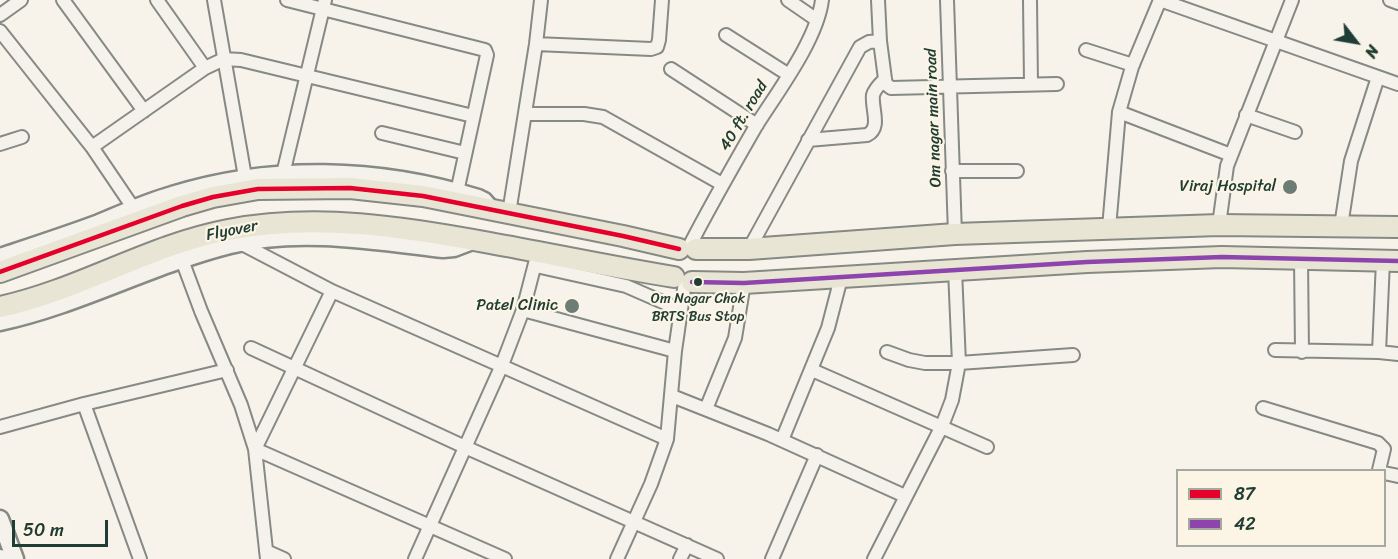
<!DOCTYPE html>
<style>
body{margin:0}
#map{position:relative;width:1398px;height:559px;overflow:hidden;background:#f7f3ea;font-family:Sriracha,sans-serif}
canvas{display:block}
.legend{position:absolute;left:1176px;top:469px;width:210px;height:78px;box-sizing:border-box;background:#fcf5e5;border:2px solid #a4ab9e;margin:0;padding:8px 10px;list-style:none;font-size:18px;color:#1f3d34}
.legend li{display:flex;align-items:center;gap:12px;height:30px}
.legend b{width:30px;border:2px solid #a4ab9e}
.north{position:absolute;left:1326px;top:12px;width:60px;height:60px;-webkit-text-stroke:4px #fcf5e5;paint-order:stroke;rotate:121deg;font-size:16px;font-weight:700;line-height:24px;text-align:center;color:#1f3d34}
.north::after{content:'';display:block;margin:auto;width:21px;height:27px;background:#1f3d34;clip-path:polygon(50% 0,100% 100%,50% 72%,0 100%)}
.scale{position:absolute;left:12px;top:520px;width:96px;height:27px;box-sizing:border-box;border:3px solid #1f3d34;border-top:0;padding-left:8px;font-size:18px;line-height:21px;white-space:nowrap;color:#1f3d34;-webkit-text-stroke:4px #fcf5e5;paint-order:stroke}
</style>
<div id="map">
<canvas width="1398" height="559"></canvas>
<ul class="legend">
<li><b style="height:8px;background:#e4002b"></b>87</li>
<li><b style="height:8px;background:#8e44ad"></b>42</li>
</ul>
<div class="north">N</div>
<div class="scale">50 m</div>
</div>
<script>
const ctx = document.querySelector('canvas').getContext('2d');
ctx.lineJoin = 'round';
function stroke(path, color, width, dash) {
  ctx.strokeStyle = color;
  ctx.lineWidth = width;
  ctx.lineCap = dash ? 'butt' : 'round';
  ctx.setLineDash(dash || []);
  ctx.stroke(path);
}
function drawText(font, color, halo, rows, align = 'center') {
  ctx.font = font + ' Sriracha,sans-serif';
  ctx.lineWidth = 4.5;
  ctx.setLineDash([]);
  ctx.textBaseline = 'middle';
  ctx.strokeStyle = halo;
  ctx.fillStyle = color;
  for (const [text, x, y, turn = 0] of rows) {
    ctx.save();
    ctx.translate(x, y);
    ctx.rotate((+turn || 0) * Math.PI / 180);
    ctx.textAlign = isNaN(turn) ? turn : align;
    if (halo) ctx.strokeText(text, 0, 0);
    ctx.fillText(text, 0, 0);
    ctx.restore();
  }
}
const minor = new Path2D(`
 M63 0 144 111
 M157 0 205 68
 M214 0 245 177
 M287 0 485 50 487 55 457 192
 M788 0 817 20
 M878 0 880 41 885 79 886 84 891 88 1057 84
 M947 0 955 234
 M1030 0 1031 84
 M1160 0 1398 84
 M1390 0 1398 3
 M0 15 21 0
 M0 31 92 147 134 209
 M726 35 789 75
 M536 44 651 49 657 47 659 40 662 0
 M1086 50 1133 65
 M671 69 757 125
 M1119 112 1231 155
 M526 114H584L603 117 722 184
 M1246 115 1295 132
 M382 133 465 153
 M808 140 867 135C882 128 871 108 873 95 875 88 881 83 885 79
 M0 144 22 137
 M92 147 205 68 224 59 241 60 473 116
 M952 171H1017
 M283 174 325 0
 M509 213 536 44 541 0
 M1219 225 1227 166 1292 0
 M1341 226 1351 161 1378 77
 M1109 228 1119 112 1132 67 1160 0
 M240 243 332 291 667 439
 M689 247C710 206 733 166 756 126 778 91 817 40 822 0
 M749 249 860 47 869 42 880 41
 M1301 258 1302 352
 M182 260 201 311 241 405 255 449 267 559
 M536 266 626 286 681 310
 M332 291 255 449 505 559
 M523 310 675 351
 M251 348 465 447 717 559
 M1275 350 1379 352 1383 261
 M887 352 909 360 925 363H959L1073 355
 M1379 352 1398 354
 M812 370 987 447
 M672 396 768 434 905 496
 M84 404 140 559
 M1263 408 1378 443 1384 449 1379 470
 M706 409 735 338 744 283
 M0 427 84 404 227 370
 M782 440 828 328 841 278
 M1384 473 1398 476
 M266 551 284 559
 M415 559 502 365 523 310 538 252
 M617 559 651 484 667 439 675 351 685 282
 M680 559 687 545
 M772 559 817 455
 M874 559 942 426 952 400 959 363 955 270`);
const secondary = new Path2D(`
 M0 257C33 246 67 235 99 223 123 213 147 202 172 195 271 164 379 167 478 198L484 201 491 209
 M0 322C79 305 151 265 230 245 299 228 374 241 443 249L454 248 475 240
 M0 519 15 559
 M0 558V559`);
const trunk = new Path2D(`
 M696 249H749L955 234 1219 225 1398 227
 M0 272 182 206 213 197 258 189 350 188 423 196 623 236 679 249
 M692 282 744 283 1087 262 1222 257 1398 261
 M0 307C79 290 149 245 228 230 316 213 404 227 490 243 551 254 612 267 674 277`);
const bus1 = new Path2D(`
 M0 272 182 206 213 197 258 189 350 188 423 196 623 236 679 249`);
const bus2 = new Path2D(`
 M692 282 744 283 1087 262 1222 257 1398 261`);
const markers = [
 [1290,187,8,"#6b7d74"],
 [698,282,5,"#1f3d34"],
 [572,306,8,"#6b7d74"]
];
const busNames = [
 ["Om Nagar Chok",698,299],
 ["BRTS Bus Stop",698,317]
];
const streetNames = [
 ["40 ft. road",744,116,-59],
 ["Om nagar main road",934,118,-92],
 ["Flyover",232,231,-11]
];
const poiNames = [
 ["Viraj Hospital",1276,187],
 ["Patel Clinic",558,306]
];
stroke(minor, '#868984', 16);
stroke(secondary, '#868984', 21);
stroke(trunk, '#868984', 24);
stroke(minor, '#f5f2ec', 12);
stroke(secondary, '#f5f2ec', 16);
stroke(trunk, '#e9e5d4', 20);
stroke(bus1, '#e4002b', 4.5);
stroke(bus2, '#8e44ad', 4.5);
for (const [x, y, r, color] of markers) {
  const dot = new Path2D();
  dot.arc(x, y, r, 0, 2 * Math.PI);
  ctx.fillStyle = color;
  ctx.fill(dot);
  stroke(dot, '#fcf5e5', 2);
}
drawText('14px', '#1f3d34', '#fcf5e5', busNames);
drawText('16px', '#1f3d34', '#fcf5e5', streetNames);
drawText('16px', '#1f3d34', '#fcf5e5', poiNames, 'right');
</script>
